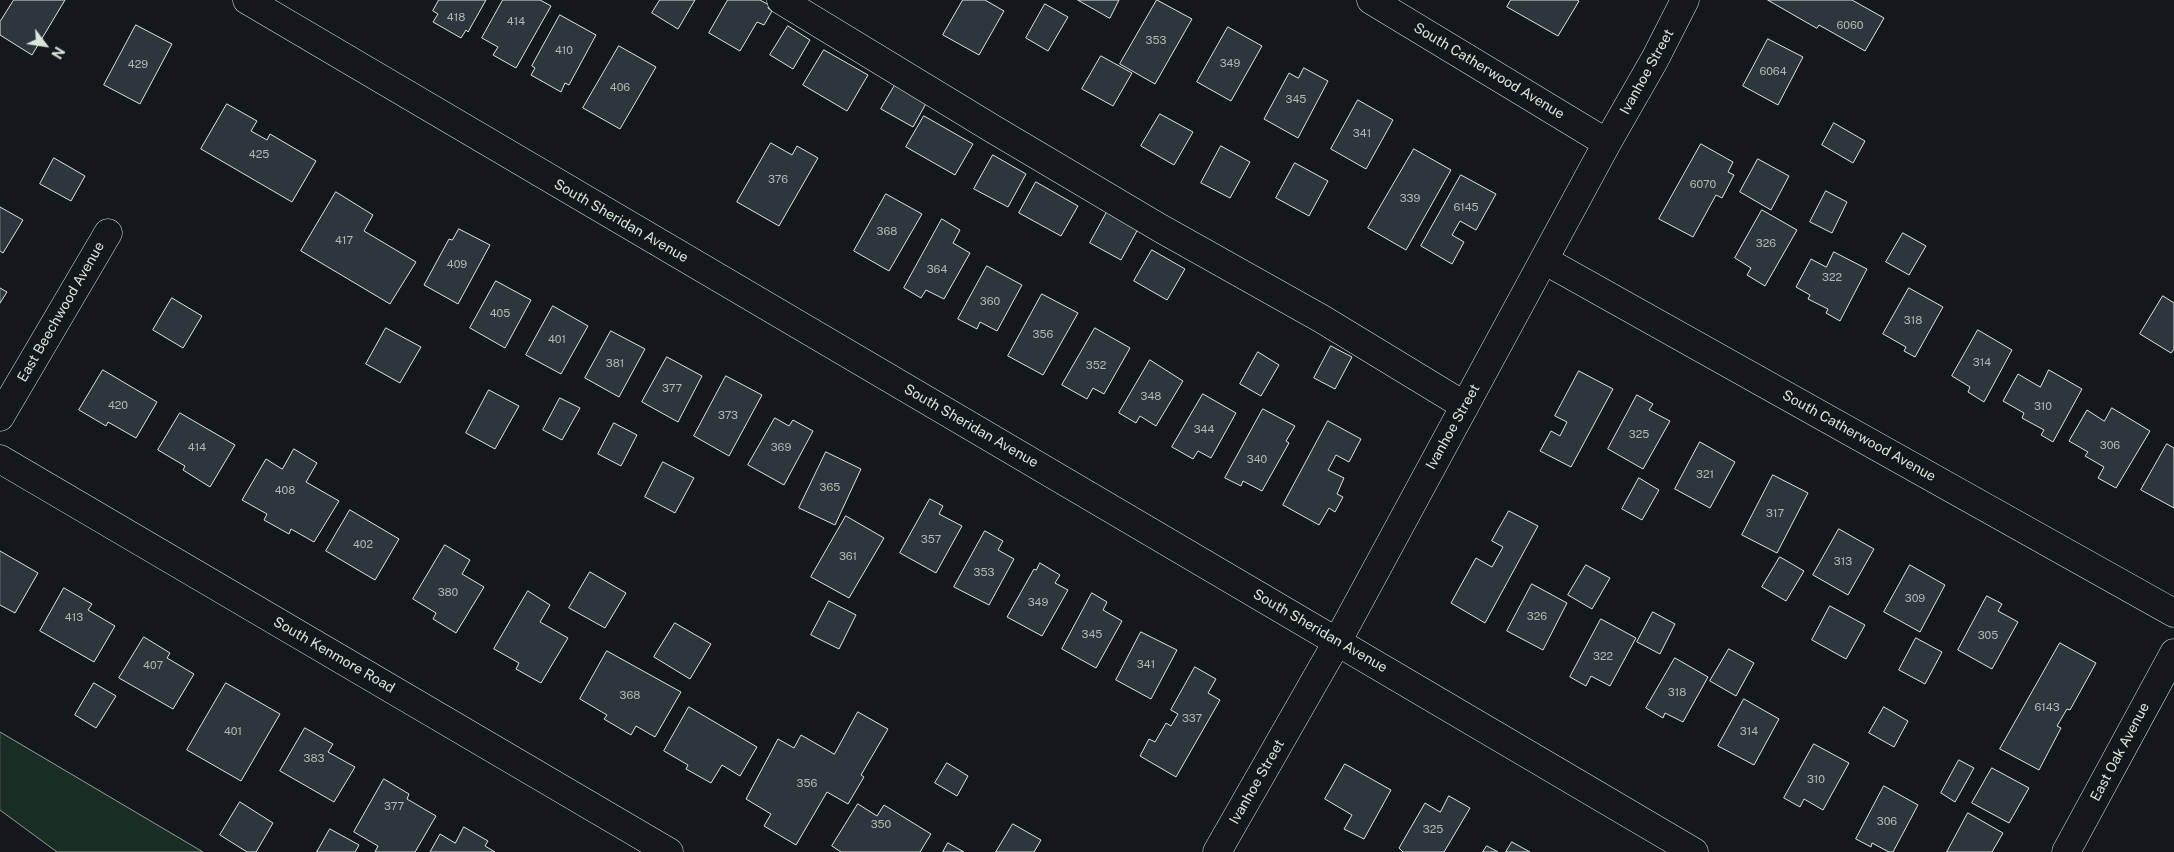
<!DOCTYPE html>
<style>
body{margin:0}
#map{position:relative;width:2174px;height:852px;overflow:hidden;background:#14181c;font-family:"Public Sans",sans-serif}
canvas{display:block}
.north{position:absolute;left:20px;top:20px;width:50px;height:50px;-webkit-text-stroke:4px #14181c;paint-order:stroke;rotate:121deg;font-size:14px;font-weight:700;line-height:20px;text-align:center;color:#d8e6dc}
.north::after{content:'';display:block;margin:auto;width:18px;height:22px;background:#d8e6dc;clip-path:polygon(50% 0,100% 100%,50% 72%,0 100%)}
</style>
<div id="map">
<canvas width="2174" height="852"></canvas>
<div class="north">N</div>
</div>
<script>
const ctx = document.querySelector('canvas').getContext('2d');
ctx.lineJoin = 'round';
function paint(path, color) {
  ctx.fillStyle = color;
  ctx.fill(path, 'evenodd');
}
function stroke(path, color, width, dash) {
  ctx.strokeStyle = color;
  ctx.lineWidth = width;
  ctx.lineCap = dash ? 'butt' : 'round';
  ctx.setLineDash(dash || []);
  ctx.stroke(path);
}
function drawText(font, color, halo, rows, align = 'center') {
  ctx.font = font + ' "Public Sans",sans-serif';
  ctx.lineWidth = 4;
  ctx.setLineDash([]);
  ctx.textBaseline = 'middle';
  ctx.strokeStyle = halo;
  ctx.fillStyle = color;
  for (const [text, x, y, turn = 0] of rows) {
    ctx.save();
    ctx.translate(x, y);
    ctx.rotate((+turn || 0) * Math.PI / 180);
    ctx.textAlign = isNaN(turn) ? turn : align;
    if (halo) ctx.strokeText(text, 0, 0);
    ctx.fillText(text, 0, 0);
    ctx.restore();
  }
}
const green = new Path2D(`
 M0 732 203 852H57L0 810Z`);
const building = new Path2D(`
 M14 0H65L32 55 0 35V22Z
 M439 0H486L468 32 466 30 461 38 433 22 438 14 433 11Z
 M503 0H540L551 6 516 68 493 55 498 47 482 38Z
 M660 0H695L678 29 652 13Z
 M728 0H760L769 5 768 8 772 11 764 25 757 22 740 51 709 33Z
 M963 0H985L1004 11 979 55 943 35Z
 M1078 0H1119L1110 18Z
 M1157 0 1192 19 1155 84 1120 64Z
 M1511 0H1577L1579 1 1558 36 1507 7Z
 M1768 0H1852L1884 18 1865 51 1819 25 1817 28Z
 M1045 4 1068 17 1048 51 1026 38Z
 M560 15 596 35 569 85 565 83 561 92 531 75 535 68 532 66Z
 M136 25 172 44 140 104 104 85Z
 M788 26 810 40 793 69 770 55Z
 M1228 27 1262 46 1231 101 1197 82Z
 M1768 39 1803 57 1778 105 1743 86Z
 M619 46 656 67 620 129 583 108Z
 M824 50 868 75 847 111 803 85Z
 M1101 56 1132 73 1113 106 1082 89Z
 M1304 68 1328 81 1298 138 1264 119 1289 73 1298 78Z
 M898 80 929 98 913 127 881 109Z
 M1358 100 1393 120 1366 169 1331 149Z
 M227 104 257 121 251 131 267 140 270 134 316 161 292 202 201 149Z
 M1160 114 1193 132 1174 165 1141 146Z
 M924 116 973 144 955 175 906 147Z
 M1834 123 1865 141 1853 163 1822 145Z
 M771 143 792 155 797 146 818 158 779 226 737 202Z
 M1701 144 1733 162 1728 172 1734 175 1722 198 1716 195 1693 237 1659 219Z
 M1221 146 1250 162 1230 198 1201 183Z
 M1414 149 1451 170 1406 250 1368 228Z
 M993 155 1026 174 1008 207 974 189Z
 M54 158 85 176 71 201 40 184Z
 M1758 159 1789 176 1771 210 1740 192Z
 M1295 163 1328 181 1309 216 1276 198Z
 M1461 175 1496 194 1476 230 1460 221 1452 235 1464 242 1452 264 1421 246Z
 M1036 182 1078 206 1061 236 1019 213Z
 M1826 191 1847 202 1832 233 1810 222Z
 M336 192 373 215 364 231 416 262 390 304 301 251Z
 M886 194 922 214 889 271 854 251Z
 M0 207 23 220 3 253 0 251Z
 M1762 210 1797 230 1765 286 1747 275 1751 268 1735 258Z
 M1107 212 1138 229 1121 260 1090 243Z
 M942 219 960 230 953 243 970 253 944 299 926 290 921 298 904 288Z
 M459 229 490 245 458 304 424 285 449 239 452 240Z
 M1903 233 1926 246 1909 275 1886 262Z
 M1152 250 1185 269 1167 300 1134 281Z
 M1834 252 1867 269 1840 321 1826 313 1828 309 1808 299 1810 295 1796 287 1811 259 1826 267Z
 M987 266 1022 285 997 331 980 322 977 329 958 319Z
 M496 281 531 300 505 348 470 328Z
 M0 288 7 292 0 303Z
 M1909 288 1943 307 1915 357 1904 351 1906 347 1883 334Z
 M1042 294 1078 313 1043 375 1008 356Z
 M2163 296 2174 303V349L2171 353 2140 334Z
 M172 298 202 316 183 348 153 330Z
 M553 306 588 326 561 374 526 355Z
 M386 328 421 347 400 383 366 364Z
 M1095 328 1130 348 1104 394 1093 388 1087 399 1062 385Z
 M1978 330 2012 350 1984 402 1968 392 1970 387 1952 376Z
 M611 331 645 349 619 397 585 378Z
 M1331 346 1352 357 1335 389 1314 378Z
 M1258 352 1279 365 1261 396 1240 384Z
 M667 357 702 376 678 422 642 402Z
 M1150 360 1183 381 1156 426 1140 416 1136 423 1119 413Z
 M103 370 157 402 136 438 108 422 106 426 79 410Z
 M2049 370 2082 389 2053 442 2041 435 2044 430 2022 418 2024 413 2003 401 2018 374 2040 387Z
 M1579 371 1613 389 1571 467 1540 451 1551 431 1560 436 1567 422 1555 416Z
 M726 376 762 395 729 456 694 436Z
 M489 390 519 406 495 449 466 433Z
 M1203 394 1236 413 1211 458 1198 451 1193 459 1172 447Z
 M1637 395 1653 404 1649 410 1670 421 1643 469 1608 449Z
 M560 398 580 408 562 440 543 430Z
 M2112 408 2150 431 2116 488 2098 478 2104 467 2085 456 2088 452 2069 441 2087 410 2104 421Z
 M1263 409 1295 426 1286 441 1289 443 1262 491 1243 481 1241 486 1225 478Z
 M180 413 235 445 210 487 183 470 185 466 158 450Z
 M775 418 789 426 793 420 813 431 784 485 748 465Z
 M1328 421 1361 439 1349 462 1336 455 1328 470 1344 478 1337 494 1343 497 1335 512 1329 508 1319 525 1283 505Z
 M614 423 637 435 621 466 598 454Z
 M1700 442 1735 462 1710 508 1675 489Z
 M2167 444 2174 448V508L2141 490Z
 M294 449 317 463 306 482 339 501 314 542 291 529 289 534 264 520 267 514 242 500 266 459 282 469Z
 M826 452 861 469 835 525 799 508Z
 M663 462 694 478 675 513 645 497Z
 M1773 475 1808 493 1777 553 1742 535Z
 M1639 478 1659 490 1642 520 1622 509Z
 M930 499 943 506 939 514 962 526 936 573 900 553Z
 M350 510 399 539 375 580 326 551Z
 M1509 511 1538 526 1485 623 1451 603 1476 558 1492 567 1503 547 1492 541Z
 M846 516 884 538 849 598 811 577Z
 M1839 529 1874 549 1848 595 1813 575Z
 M985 531 1003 541 998 550 1014 559 989 605 954 587Z
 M445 545 470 560 462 574 484 587 456 633 433 619 436 613 413 599Z
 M0 551 38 573 15 613 0 605Z
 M1780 557 1804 571 1786 601 1762 587Z
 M1040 563 1060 575 1055 583 1068 590 1042 636 1007 617 1034 569 1036 570Z
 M1586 565 1610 578 1592 609 1568 595Z
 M1910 565 1945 585 1920 632 1884 612Z
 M590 572 626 593 605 628 569 608Z
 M1532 584 1567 603 1543 650 1507 631Z
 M64 588 92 604 88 610 115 626 94 662 40 631Z
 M528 591 550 605 540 622 568 638 541 683 516 669 519 663 494 649Z
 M1092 593 1107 602 1103 610 1122 621 1096 668 1062 649Z
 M1987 596 2002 604 1998 611 2018 622 1992 669 1958 650Z
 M829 601 856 615 839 649 811 635Z
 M1830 606 1865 625 1846 659 1812 640Z
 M1653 612 1675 624 1660 654 1637 642Z
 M1601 619 1636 638 1610 686 1591 676 1586 686 1570 677Z
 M675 623 711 644 690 679 654 657Z
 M1141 632 1177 650 1151 699 1116 680Z
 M144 637 170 653 167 658 194 674 173 709 119 678Z
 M1916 638 1942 652 1925 684 1899 670Z
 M2060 643 2096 663 2070 710 2067 709 2057 726 2061 728 2039 770 2000 749Z
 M1729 649 1754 663 1736 696 1710 681Z
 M607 651 681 692 655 737 636 726 631 735 604 719 607 715 580 699Z
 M1675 658 1708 677 1683 722 1665 713 1663 718 1646 708Z
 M1195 667 1216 679 1208 693 1220 700 1176 777 1140 756 1149 739 1155 742 1166 723 1171 726 1178 714 1171 710Z
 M94 683 116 696 96 728 75 715Z
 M226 683 280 714 241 781 187 750Z
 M1744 699 1779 719 1754 765 1718 746Z
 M689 707 757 747 740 776 722 765 711 783 686 769 688 765 664 751Z
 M1884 707 1908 721 1894 747 1869 733Z
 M858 712 888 729 861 775 864 777 848 804 827 792 796 845 764 826 771 814 746 799 778 739 794 748 801 735 834 754Z
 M305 728 333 744 328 752 355 767 334 802 280 771Z
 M1814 744 1849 763 1823 810 1804 799 1800 807 1784 798Z
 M1959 760 1974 768 1955 802 1941 793Z
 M947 763 968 776 957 796 935 783Z
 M1345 764 1391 790 1364 839 1344 829 1352 815 1325 799Z
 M1992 768 2029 788 2009 823 1972 803Z
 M384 779 409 794 407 799 436 816 415 852H375L378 846 354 832Z
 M1884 786 1918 805 1893 852H1889L1872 843 1871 847 1856 839Z
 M1449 796 1470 808 1444 852H1403L1399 848 1425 803 1440 812Z
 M240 802 273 823 256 852H247L220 835Z
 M858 804 877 816 884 805 931 834 920 852H841L832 846Z
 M1968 813 2003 833 1992 852H1947Z
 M1013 824 1041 840 1034 852H996Z
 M464 827 488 841 485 846 495 852H430L440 834 455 843Z
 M330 829 359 845 355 852H317Z
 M1512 842 1530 852H1506Z
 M948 843 964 852H943Z
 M1487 846 1498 852H1483Z`);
const minor = new Path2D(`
 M247 0 1694 852
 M781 0 993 129 1160 228 1322 319 1465 406
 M1371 0 1607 143
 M1544 260 2174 613
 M0 417 108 233
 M0 459 669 852
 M1217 852 1337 642 1607 143 1655 59 1685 0
 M2066 852 2174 653`);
const numberNames = [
 ["418",456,18],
 ["414",516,22],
 ["6060",1850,26],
 ["353",1156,41],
 ["410",564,51],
 ["349",1230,64],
 ["429",138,65],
 ["6064",1773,72],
 ["406",620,88],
 ["345",1296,100],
 ["341",1362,134],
 ["425",259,155],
 ["376",778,180],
 ["6070",1703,185],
 ["339",1410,199],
 ["6145",1466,208],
 ["368",887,232],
 ["417",344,241],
 ["326",1766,244],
 ["409",457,265],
 ["364",937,270],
 ["322",1832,278],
 ["360",990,302],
 ["405",500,314],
 ["318",1913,321],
 ["356",1043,335],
 ["401",557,340],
 ["314",1982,363],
 ["381",615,364],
 ["352",1096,366],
 ["377",672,389],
 ["348",1151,397],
 ["420",118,406],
 ["310",2043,407],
 ["373",728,416],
 ["344",1204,430],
 ["325",1639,435],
 ["306",2110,446],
 ["414",197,448],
 ["369",781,448],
 ["340",1257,460],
 ["321",1705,475],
 ["365",830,488],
 ["408",285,491],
 ["317",1775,514],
 ["357",931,540],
 ["402",363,545],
 ["361",848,557],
 ["313",1843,562],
 ["353",984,573],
 ["380",448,593],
 ["309",1915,599],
 ["349",1038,603],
 ["326",1537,617],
 ["413",74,618],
 ["345",1092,635],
 ["305",1988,636],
 ["322",1603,657],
 ["341",1146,665],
 ["407",153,666],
 ["318",1677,693],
 ["368",630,696],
 ["6143",2047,708],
 ["337",1192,719],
 ["401",233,732],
 ["314",1749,732],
 ["383",314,759],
 ["310",1816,780],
 ["356",807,784],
 ["377",394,807],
 ["306",1887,822],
 ["350",881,825],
 ["325",1433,830]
];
const streetNames = [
 ["South Catherwood Avenue",1489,71,31],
 ["Ivanhoe Street",1647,72,-61],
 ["South Sheridan Avenue",621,221,30],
 ["East Beechwood Avenue",61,312,-60],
 ["South Sheridan Avenue",971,426,30],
 ["Ivanhoe Street",1453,427,-61],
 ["South Catherwood Avenue",1859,436,29],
 ["South Sheridan Avenue",1320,631,30],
 ["South Kenmore Road",334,655,30],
 ["East Oak Avenue",2120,752,-62],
 ["Ivanhoe Street",1257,782,-60]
];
paint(green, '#1a2d24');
stroke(green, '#939e99', 1);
paint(building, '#2c363c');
stroke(building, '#d8e6dc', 1);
stroke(minor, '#d8e6dc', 29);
stroke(minor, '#14181c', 28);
drawText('11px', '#adbab4', null, numberNames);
drawText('14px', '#d8e6dc', '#14181c', streetNames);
</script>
